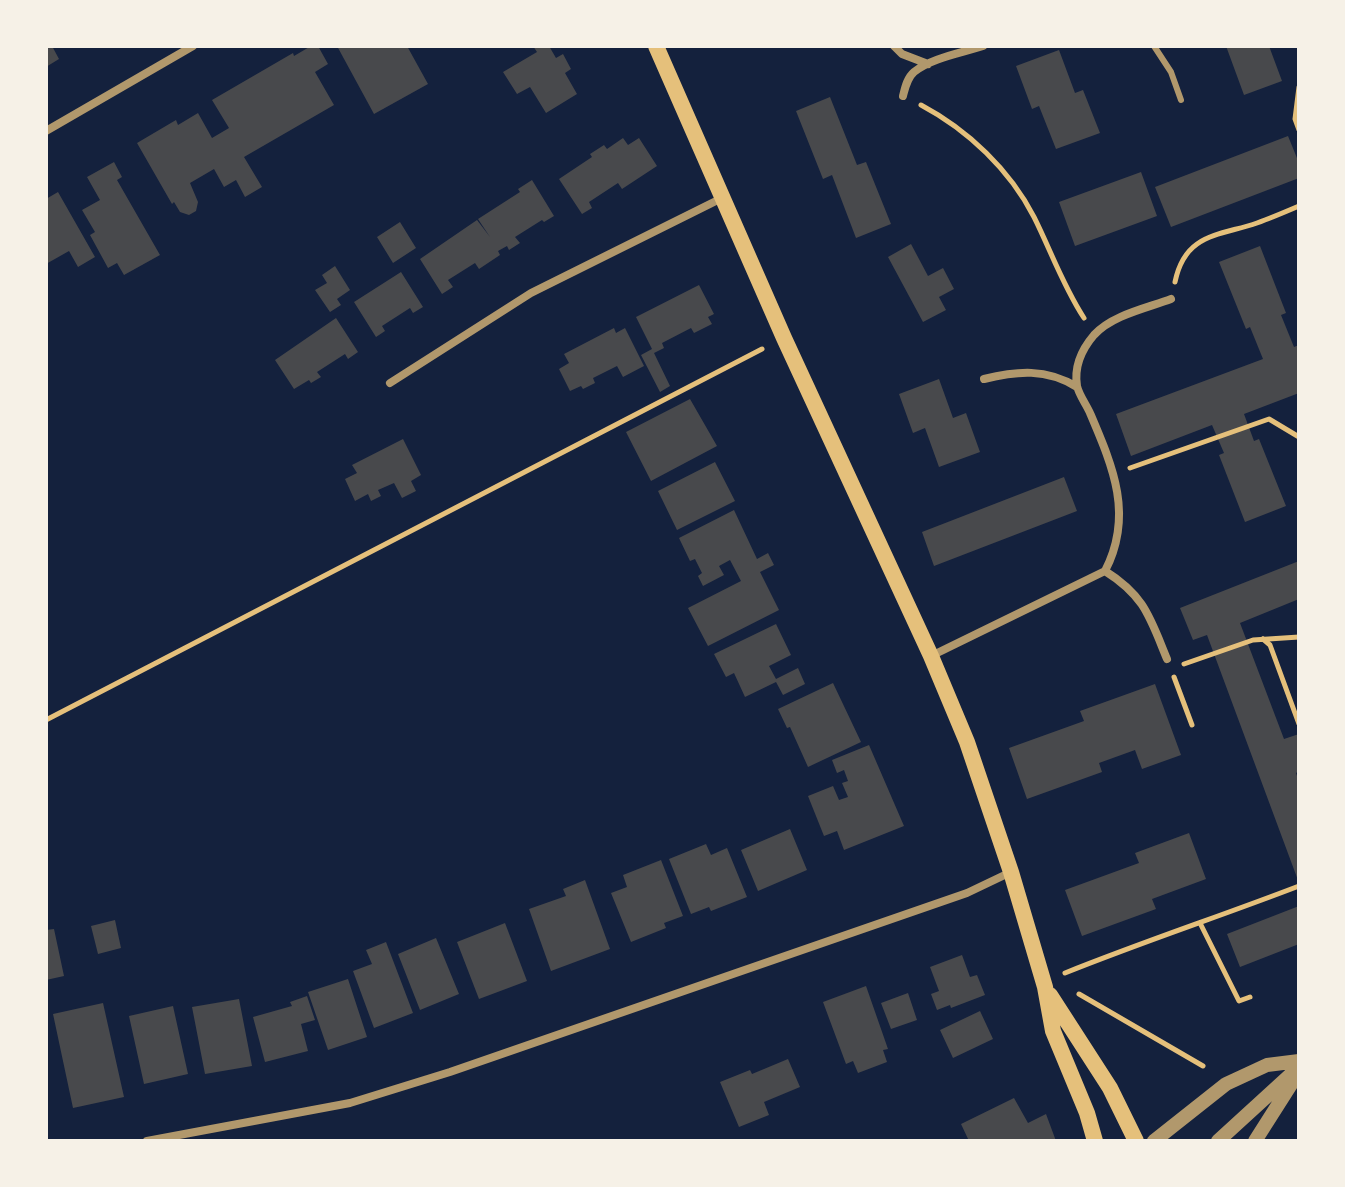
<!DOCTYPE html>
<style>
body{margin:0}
#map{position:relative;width:1345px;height:1187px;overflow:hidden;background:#14213d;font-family:"PT Sans Narrow",sans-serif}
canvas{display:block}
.frame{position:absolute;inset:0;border:48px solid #f6f1e7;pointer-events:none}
</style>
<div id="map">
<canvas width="1345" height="1187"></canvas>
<div class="frame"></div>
</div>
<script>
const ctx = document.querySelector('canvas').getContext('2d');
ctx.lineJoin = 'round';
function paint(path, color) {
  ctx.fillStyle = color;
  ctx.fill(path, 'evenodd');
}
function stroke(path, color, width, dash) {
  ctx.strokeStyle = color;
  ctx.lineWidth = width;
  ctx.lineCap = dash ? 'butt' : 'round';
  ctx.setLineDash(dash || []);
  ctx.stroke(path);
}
const building = new Path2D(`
 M46 46H52L59 59 46 67Z
 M311 46H318L328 64 315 72 334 105 244 157 262 187 245 197 236 180 224 187 214 169 190 183 198 202 196 211 189 215 180 212 174 202 172 204 137 143 176 120 178 125 198 113 212 138 229 128 212 100 293 53 294 56Z
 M337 46H407L428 84 374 114Z
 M533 46H549L556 58 563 54 571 69 565 73 577 94 546 113 530 87 517 94 503 72 537 52Z
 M1226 46H1269L1282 81 1244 95Z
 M1059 50 1075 93 1083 90 1100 133 1056 149 1039 106 1032 109 1016 66Z
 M830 97 857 165 866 162 891 224 856 238 832 175 823 179 796 111Z
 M1288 136 1299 163V178L1171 227 1155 187Z
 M623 138 628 145 639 138 657 166 622 189 618 183 589 202 592 208 582 214 559 179 592 157 590 154 604 145 607 149Z
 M114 162 122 177 117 180 160 255 124 275 117 263 108 268 90 235 95 232 82 210 100 200 87 177Z
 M1141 172 1157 216 1075 246 1059 202Z
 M532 180 554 216 544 222 542 220 515 237 520 243 509 250 507 246 498 251 500 255 479 269 475 263 448 280 453 287 442 294 420 259 477 220 490 237 478 219 520 192 518 189Z
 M58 192 95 257 78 267 69 251 46 264V199Z
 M400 222 416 248 393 263 377 237Z
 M911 244 928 276 943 268 954 289 939 297 946 310 923 322 888 257Z
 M1260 246 1286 313 1281 315 1294 347 1299 345V393L1244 414 1254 441 1259 439 1286 506 1245 522 1219 455 1224 453 1212 425 1131 456 1116 414 1263 359 1250 327 1246 329 1219 262Z
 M335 266 350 290 337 299 341 305 330 312 315 290 327 283 322 275Z
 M401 272 423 307 413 313 410 308 382 326 385 331 376 337 354 302Z
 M699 285 714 314 708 317 712 324 694 333 691 328 662 343 664 348 654 353 670 386 660 392 641 355 652 349 636 317Z
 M336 318 358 352 348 359 345 354 317 372 321 377 311 383 309 380 294 389 275 360Z
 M614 328 616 333 625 328 644 366 623 377 617 366 593 378 595 383 583 389 581 386 570 391 559 369 569 363 564 354Z
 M939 379 953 418 966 413 980 452 939 467 925 428 913 433 899 394Z
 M690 399 717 446 651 481 626 432Z
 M403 439 421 475 411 481 416 491 402 498 394 483 378 490 381 496 371 501 368 494 355 501 345 479 357 473 352 465Z
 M715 462 735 501 677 530 658 491Z
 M1064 477 1077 511 934 566 922 532Z
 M734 510 757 559 768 553 774 565 760 572 779 610 708 646 688 608 741 581 730 560 719 566 724 575 703 586 698 576 702 573 695 559 690 561 679 538Z
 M1299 561V599L1240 623 1284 739 1299 734V771L1296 773 1299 782V883L1207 635 1193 640 1180 608Z
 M776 624 791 655 769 666 776 679 798 668 805 684 783 695 776 682 745 697 734 673 726 677 714 654Z
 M833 683 861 742 808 767 790 727 787 728 778 709Z
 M1155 684 1181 755 1142 769 1135 750 1099 763 1102 772 1027 799 1009 748 1084 721 1080 711Z
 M869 745 904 826 844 850 837 831 824 836 808 796 833 786 839 800 848 797 842 783 848 781 844 770 837 773 832 760Z
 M790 829 807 870 758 891 741 850Z
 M1189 833 1206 879 1152 899 1156 909 1082 936 1065 890 1139 863 1135 853Z
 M706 844 711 855 727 848 747 897 711 911 709 907 691 914 669 859Z
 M661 860 683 916 664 923 666 928 631 942 611 893 627 887 623 875Z
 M585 880 610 949 551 971 529 909 566 896 563 889Z
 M1299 906V944L1240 967 1227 934Z
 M115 920 121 948 98 954 91 926Z
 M505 923 527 981 479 999 457 942Z
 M54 929 64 976 46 980V930Z
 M436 938 459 994 420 1010 398 954Z
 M386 942 413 1013 374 1028 353 971 372 964 366 950Z
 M962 955 970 977 977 975 985 995 951 1008 950 1005 937 1010 931 994 939 991 930 967Z
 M348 979 367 1037 328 1050 308 992Z
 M866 986 888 1049 883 1050 887 1062 858 1073 853 1061 846 1064 823 1002Z
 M908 993 917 1020 891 1029 881 1003Z
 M307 996 315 1020 301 1024 308 1051 265 1062 253 1017 292 1006 290 1002Z
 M239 999 252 1066 205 1074 192 1007Z
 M103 1003 124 1097 73 1108 53 1014Z
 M173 1006 188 1074 144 1084 129 1016Z
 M980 1011 993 1039 953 1058 940 1030Z
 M788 1059 800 1087 764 1102 769 1115 739 1127 720 1082 750 1070 752 1074Z
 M1014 1098 1028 1123 1046 1114 1056 1141H969L961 1124Z`);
const path = new Path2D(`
 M1299 87 1295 119 1299 130
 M921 105C968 130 1010 170 1034 217 1051 251 1063 286 1084 318
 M1175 282C1185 233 1219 236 1257 223 1271 218 1285 212 1299 206
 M1130 468 1269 419 1299 437
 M1263 639 1270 645 1299 724
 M1184 664 1253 640 1299 637
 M1174 677 1192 725
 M46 720 762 349
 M1200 923 1239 1001 1250 997
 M1065 973C1142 942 1221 916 1299 886
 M1079 994 1203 1066`);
const service = new Path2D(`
 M1154 46 1171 72 1181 100`);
const minor = new Path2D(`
 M894 46 902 54 928 64
 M903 96C905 88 907 78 914 72 931 58 962 53 983 46
 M46 131 193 46
 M984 379C1017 371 1046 368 1077 387
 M390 383 531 293 724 197
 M1105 571C1145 596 1150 618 1167 659
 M931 656 1105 571C1134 515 1113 467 1090 413 1086 404 1079 395 1077 386 1074 367 1082 349 1094 335 1112 315 1147 308 1171 299
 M147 1141 350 1103 450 1072 967 893 1011 872`);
const tertiary = new Path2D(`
 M1154 1141 1226 1084 1267 1065 1299 1061
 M1218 1141 1299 1067
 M1255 1141 1297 1075`);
const secondary = new Path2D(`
 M656 46 784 338 931 656 967 742 1011 872 1045 987 1053 1031 1087 1113 1095 1141
 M1050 995 1110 1088 1136 1141`);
paint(building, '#48494c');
stroke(path, '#e5c07b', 5);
stroke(service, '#b1986c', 6);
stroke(minor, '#b1986c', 8);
stroke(tertiary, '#b1986c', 14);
stroke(secondary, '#e5c07b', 16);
</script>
